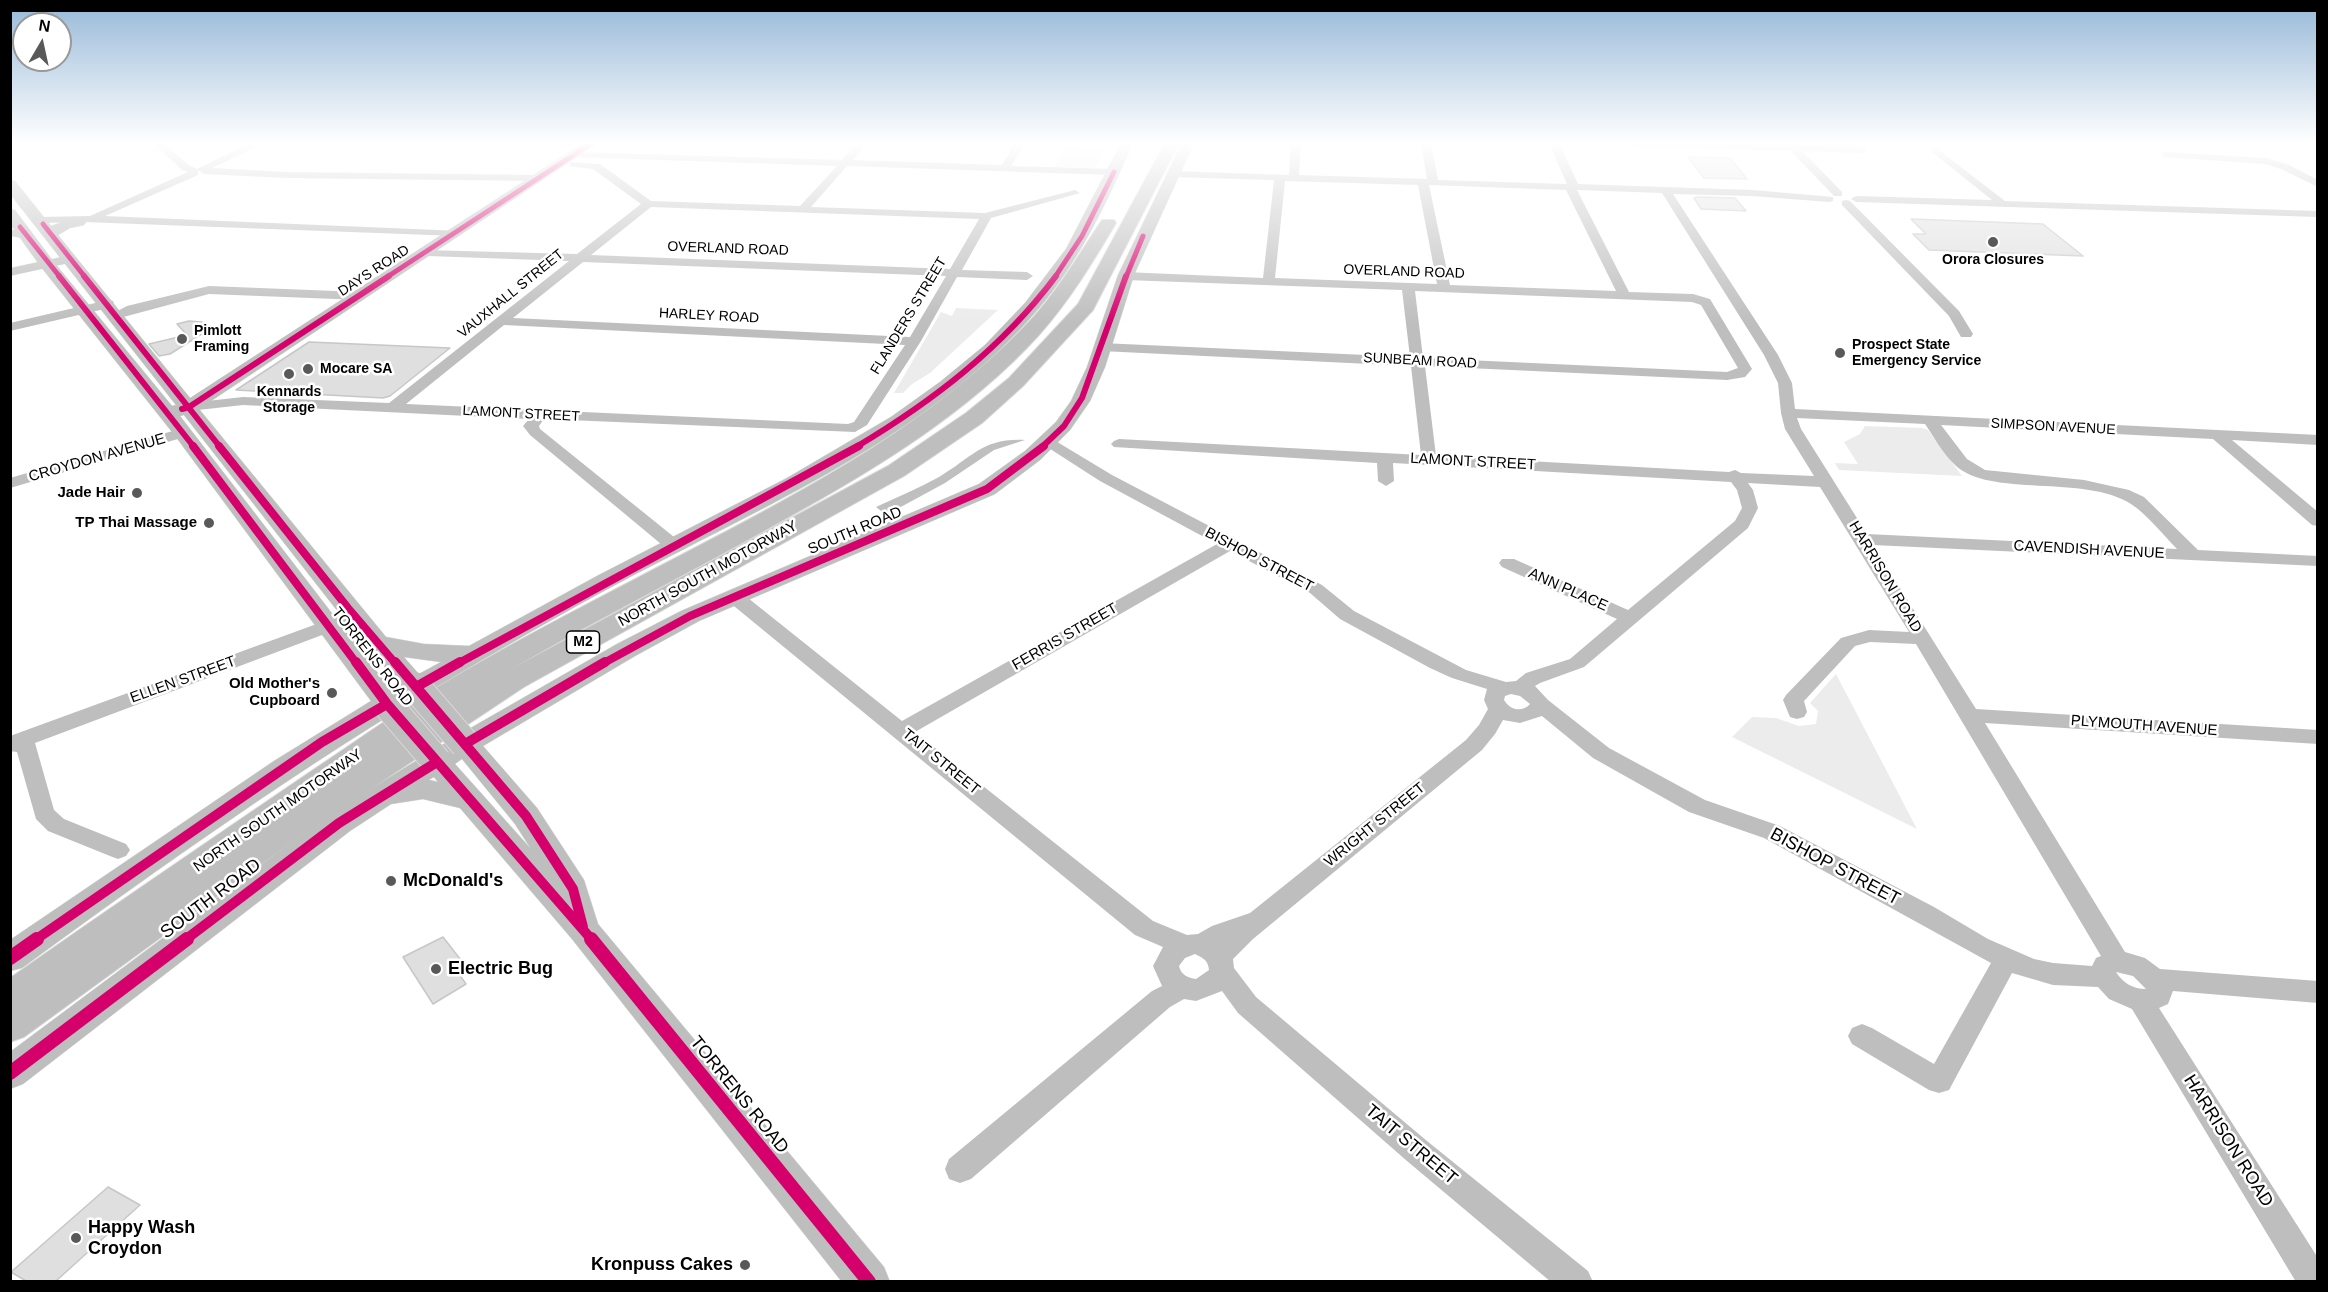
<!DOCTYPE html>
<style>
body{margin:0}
#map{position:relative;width:2328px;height:1292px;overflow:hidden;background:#fff;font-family:Arial,sans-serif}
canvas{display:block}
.frame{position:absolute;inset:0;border:12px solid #000;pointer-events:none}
.north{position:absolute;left:12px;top:12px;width:60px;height:60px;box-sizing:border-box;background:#fff;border:2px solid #999;border-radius:50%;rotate:9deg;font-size:16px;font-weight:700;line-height:24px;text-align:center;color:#000}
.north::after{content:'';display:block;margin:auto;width:21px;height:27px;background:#595959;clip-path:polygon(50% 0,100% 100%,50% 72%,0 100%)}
</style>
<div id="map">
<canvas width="2328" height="1292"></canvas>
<div class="frame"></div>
<div class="north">N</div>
</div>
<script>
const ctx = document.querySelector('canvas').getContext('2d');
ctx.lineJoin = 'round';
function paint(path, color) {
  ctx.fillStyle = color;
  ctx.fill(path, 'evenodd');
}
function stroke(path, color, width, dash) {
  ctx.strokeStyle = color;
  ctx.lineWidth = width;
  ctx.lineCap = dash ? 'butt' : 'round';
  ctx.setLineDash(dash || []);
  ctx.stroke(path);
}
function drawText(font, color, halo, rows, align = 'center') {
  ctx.font = font + ' Arial,sans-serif';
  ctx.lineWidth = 5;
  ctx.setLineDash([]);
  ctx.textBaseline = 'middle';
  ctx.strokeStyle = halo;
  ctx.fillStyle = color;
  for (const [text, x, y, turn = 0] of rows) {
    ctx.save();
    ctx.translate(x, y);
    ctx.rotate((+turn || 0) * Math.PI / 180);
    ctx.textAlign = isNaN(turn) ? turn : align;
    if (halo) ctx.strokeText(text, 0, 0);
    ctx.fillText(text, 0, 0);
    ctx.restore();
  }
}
const green = new Path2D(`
 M1065 148 1104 149 1095 168 1054 167Z
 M956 308 998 310 930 373 912 384 903 393H894L941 312 952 316Z
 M1865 426 1922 428 1928 430 1962 476 1839 470 1835 463 1858 464 1844 442 1860 434Z
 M1836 674 1917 829 1732 737 1752 717 1776 718 1799 726 1816 724 1818 711 1810 703Z`);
const water = new Path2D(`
 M1025 440 994 450 945 483 886 515 876 507C897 497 919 488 939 477 973 457 982 438 1025 440Z`);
const building = new Path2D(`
 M1688 157 1730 158 1747 179 1704 178Z
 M1698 197 1735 198 1746 211 1701 209 1694 198Z
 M1911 219 2043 224 2083 256 1929 250 1913 234H1926Z
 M189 321 202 322 208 330 170 354 159 356 149 344 187 335 177 324Z
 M309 342 450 348 390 396 383 398 236 390Z
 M443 937 464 964 459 974 466 984 433 1004 403 957Z
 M108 1187 140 1205 56 1281H26L11 1272Z`);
const minor = new Path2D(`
 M153 143H163L190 166 197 169 251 143H264L212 168 288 172 540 175 545 178 540 181 288 178 204 174 198 170V175L105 216 461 231 463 233 457 236 84 222 40 223 34 220 40 217 90 216 188 172 182 170Z
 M857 143H867L853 160 1002 165 1015 143H1025L1011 166 1114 169 1119 172 1114 175 847 166 811 207 985 213 1075 190 1080 193 991 218 962 270 1027 272 1033 276 1027 280 957 277 921 341 867 425 855 432 544 419 539 426 540 429 679 541 682 545 679 549H667L530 435 523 426 529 419 243 405 189 411 182 407 189 403 243 397 389 403 569 261 428 256 424 254V250L577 254 641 204 593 169 570 166V162L600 164 651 201 800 206 837 166 576 157 573 156V152L842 160ZM651 207 979 219 950 269 591 255ZM583 262 946 276 910 337 513 318ZM504 325 905 345 854 422 848 424 406 404Z
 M1291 143H1301L1299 175 1427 179 1421 143H1431L1438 180 1567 184 1549 143H1559L1578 184 1753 190 1833 197V201L1829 202 1753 196 1673 194 1778 355 1792 383 1795 409 2318 435V445L2232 440 2318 512V526L2312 525 2213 439 1941 425 1967 459 1985 470 2084 480 2129 490 2144 497 2198 550 2318 556V566L1873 545 1976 709 2318 730V744L1985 723 2125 952 2145 958 2160 969 2318 981V1003L2173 991 2168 1004 2159 1008 2318 1258V1282H2296L2132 1009 2109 999 2098 987 2053 985 2012 973 1949 1090 1939 1093 1929 1090 1852 1044 1848 1036 1852 1028 1862 1024 1872 1028 1934 1064 1991 963 1764 838 1689 812 1593 758 1542 716 1520 723 1503 720 1495 734 1482 750 1253 939 1233 959 1234 968 1256 997 1427 1141 1588 1271 1593 1282H1551L1407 1161 1238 1013 1222 991 1196 1001 1184 999 1170 1007 971 1179 960 1183 949 1179 945 1169 949 1159 1152 991 1162 986 1153 966 1163 947 1135 935 729 602 727 598 729 594H743L902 721 1217 544 1100 481 1044 445 1041 442 1049 437 1112 475 1322 585 1354 611 1466 670 1506 682 1516 681 1526 673 1570 659 1617 619 1502 567 1499 563 1502 559H1514L1628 610 1735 521 1742 508 1737 490 1731 482 1393 463 1394 481 1386 486 1378 481 1377 463 1114 447 1111 444 1114 441 1119 439 1421 455 1411 366 1101 351 1094 347 1101 343 1410 357 1402 290 1125 280 1119 276 1125 272 1263 278 1274 180 1173 177 1168 174 1173 171 1289 175ZM1285 181 1418 185 1437 284 1275 278ZM1429 185 1566 190 1616 291 1450 285ZM1577 190 1662 193 1764 355 1778 383 1781 413 1785 429 1814 476 1741 473 1735 470 1729 472 1436 456 1425 366 1727 380 1745 377 1752 369 1710 299 1693 294 1629 292ZM1415 291 1692 302 1701 305 1738 368 1727 372 1423 358ZM1797 418 1925 424C1934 437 1943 454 1955 465 1989 498 2085 474 2131 504 2148 515 2163 535 2177 549L1867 534 1801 429ZM1748 483 1820 487 1909 632 1869 630 1841 638 1786 695 1783 700 1790 717 1797 719 1804 717 1807 712 1804 701 1855 646 1870 642 1916 644 2101 956 2096 958 2092 966 2053 963 2034 959 1988 939 1934 907 1780 826 1705 800 1609 748 1548 700 1535 686 1540 683 1584 667 1748 528 1758 508 1753 490ZM1230 551 1310 593 1340 619 1430 668 1452 678 1487 689 1484 700 1488 709 1479 725 1466 740 1250 913 1212 926 1198 934 1187 935 1153 921 915 732ZM1511 694 1520 696 1530 704C1522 713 1510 710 1504 700L1505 696ZM1195 954C1203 958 1208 960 1209 970L1196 979C1188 978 1181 975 1179 966L1185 958ZM2116 972 2133 976 2146 989C2133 989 2123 983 2116 972Z
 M1628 143H1795L1862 147 1867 150 1862 153 1802 151 1842 192V196H1834L1791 151 1632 146Z
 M1935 147 2005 201 2318 211V217L1856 202 1851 199 1856 196 1992 200 1932 152 1930 150Z
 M2166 152 2266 158 2289 165 2318 180V187L2281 169 2265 164 2163 157V153Z
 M1846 200 1850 201 1959 311 1973 334 1971 337H1961L1949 316 1842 205V201Z
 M10 229 31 234 33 236 27 239 10 236Z
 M70 255 74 256V262L10 276V268Z
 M209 286 361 292 367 296 361 300 209 294 116 319 110 315 127 306Z
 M108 300 113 301 114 304 113 307 10 331V323Z
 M183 428 188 430 191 433 188 436 10 488V478Z
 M355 610 362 612 364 616 362 620 35 743 54 810 64 819 126 844 130 850 126 856 118 859 110 856 48 831 36 819 17 752 10 751V736Z`);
const major = new Path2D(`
 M583 143H598L199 409 386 637 424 644 469 646 597 576 787 478 891 417 940 382 985 345 1025 303 1066 249 1121 143H1133C1107 202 1080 260 1039 308 939 426 794 492 659 562 590 597 523 636 455 676 305 764 163 865 22 968L10 971V940L274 761 371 701 176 437 41 267 10 224V209L15 210 53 261 172 406 176 405 10 194V180L15 181 51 226 65 221 84 219 86 222 84 225 70 228 58 235 190 398ZM184 415 339 613 400 685 391 690 180 416ZM404 657 441 662 419 674Z
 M1182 143H1194L1134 275 1105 367 1090 401 1070 430 1040 460 995 494 699 621 635 656 483 746 537 808 584 880 598 924 884 1267 890 1282H842L572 939 460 808 423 799 391 804 350 831 23 1084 10 1089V1052L328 815 455 737 617 644 681 611 979 484 1025 451 1056 422 1071 401 1087 367 1118 275ZM462 759 515 824 531 849 455 764ZM434 777 438 782 429 780Z`);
const highway = new Path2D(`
 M1165 143H1179L1093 310 1023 386 982 423 904 476 524 687 303 834 24 1037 10 1042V978C110 908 210 840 310 772 357 741 402 708 451 679 534 630 621 587 706 542 819 483 933 420 1023 328 1055 296 1077 257 1102 220H1114L1116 223C1093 262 1070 300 1039 335 969 412 877 468 787 518 697 569 603 616 513 668L888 466 966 413 1009 378 1078 304Z`);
const majorBridge = new Path2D(`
 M416 687 465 744
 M387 704 437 762`);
const cyclewayFar4 = new Path2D(`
 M43 224 85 277
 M20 227 60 277
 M387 277 592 143
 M1055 277 1082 236 1114 172
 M1126 277 1143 236`);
const cyclewayFar3 = new Path2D(`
 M59 276 194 447
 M84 276 220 447
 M182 409 189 407 389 276
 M856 447C933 401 1002 348 1056 276
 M1042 447 1064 426 1082 398 1126 276`);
const cyclewayFar2 = new Path2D(`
 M193 446 357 664
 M219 446 348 608 396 664
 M457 664 859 446
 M602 664 690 616 987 489 1044 446`);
const cyclewayFar1 = new Path2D(`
 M356 662 387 704 592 940
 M395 662 526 816 573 889 583 927
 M416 687 460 662
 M465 744 605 662
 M35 940 322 742 387 704
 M185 940 339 823 437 762`);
const cycleway = new Path2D(`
 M591 939 869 1282
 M10 958 37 939
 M10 1073 187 939`);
const markers = [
 [1993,242,6,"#595959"],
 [182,339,6,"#595959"],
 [1840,353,6,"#595959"],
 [308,369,6,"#595959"],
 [289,374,6,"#595959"],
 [137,493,6,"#595959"],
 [209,523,6,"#595959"],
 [332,693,6,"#595959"],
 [391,881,6,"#595959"],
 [436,969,6,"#595959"],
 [76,1238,6,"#595959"],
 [745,1265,6,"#595959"]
];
const farStreetnames = [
 ["OVERLAND ROAD",728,249,2],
 ["DAYS ROAD",374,271,-33],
 ["OVERLAND ROAD",1404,272,2],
 ["VAUXHALL STREET",511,294,-39],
 ["HARLEY ROAD",709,316,3],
 ["FLANDERS STREET",909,316,-59],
 ["SUNBEAM ROAD",1420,361,3],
 ["LAMONT STREET",521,414,3],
 ["SIMPSON AVENUE",2053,427,3]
];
const farPoinames = [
 ["Orora Closures",1993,260,"center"],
 ["Pimlott",194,331],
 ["Framing",194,347],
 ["Prospect State",1852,345],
 ["Emergency Service",1852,361],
 ["Mocare SA",320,369],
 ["Kennards",289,392,"center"],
 ["Storage",289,408,"center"]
];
const shields = [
 [583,642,33]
];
const shieldNames = [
 ["M2",583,642]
];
const streetNames = [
 ["CROYDON AVENUE",97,458,-16],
 ["LAMONT STREET",1473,462,3],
 ["SOUTH ROAD",855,531,-23],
 ["CAVENDISH AVENUE",2089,550,3],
 ["BISHOP STREET",1259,560,28],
 ["NORTH SOUTH MOTORWAY",708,574,-29],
 ["HARRISON ROAD",1885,577,59],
 ["ANN PLACE",1568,590,24],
 ["FERRIS STREET",1065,637,-30],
 ["TORRENS ROAD",372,657,52],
 ["ELLEN STREET",183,680,-20],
 ["PLYMOUTH AVENUE",2144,726,4],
 ["TAIT STREET",941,762,39],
 ["NORTH SOUTH MOTORWAY",278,811,-35],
 ["WRIGHT STREET",1375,825,-39]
];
const poiNames = [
 ["Jade Hair",125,493],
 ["TP Thai Massage",197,523],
 ["Old Mother's",320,684],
 ["Cupboard",320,701]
];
const nearStreetnames = [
 ["BISHOP STREET",1835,867,28],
 ["SOUTH ROAD",211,899,-37],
 ["TORRENS ROAD",739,1095,51],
 ["HARRISON ROAD",2228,1141,58],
 ["TAIT STREET",1411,1145,40]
];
const nearPoinames = [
 ["McDonald's",403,881],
 ["Electric Bug",448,969],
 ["Happy Wash",88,1228],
 ["Croydon",88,1249],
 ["Kronpuss Cakes",733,1265,"right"]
];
paint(green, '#ececec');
paint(water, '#bfbfbf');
paint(building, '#dfdfdf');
stroke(building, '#c7c7c7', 1.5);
stroke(major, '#dbdbdb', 1);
stroke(highway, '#dbdbdb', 2);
paint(minor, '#bebebe');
paint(major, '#bebebe');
paint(highway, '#bebebe');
stroke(majorBridge, '#dbdbdb', 31, []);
stroke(majorBridge, '#bebebe', 29);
stroke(cyclewayFar4, '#d6006c', 5);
stroke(cyclewayFar3, '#d6006c', 6);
stroke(cyclewayFar2, '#d6006c', 8);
stroke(cyclewayFar1, '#d6006c', 10);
stroke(cycleway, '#d6006c', 14);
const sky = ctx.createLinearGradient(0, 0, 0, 324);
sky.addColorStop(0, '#97b8d8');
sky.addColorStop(0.44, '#fff');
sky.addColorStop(1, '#ffffff00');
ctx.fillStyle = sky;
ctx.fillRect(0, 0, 2328, 324);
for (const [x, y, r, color] of markers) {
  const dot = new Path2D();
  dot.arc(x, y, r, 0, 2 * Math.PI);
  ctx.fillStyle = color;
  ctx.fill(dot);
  stroke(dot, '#fff', 2);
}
drawText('14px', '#000', '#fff', farStreetnames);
drawText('bold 14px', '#000', '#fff', farPoinames, 'left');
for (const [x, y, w] of shields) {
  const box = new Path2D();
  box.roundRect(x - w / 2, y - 11, w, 22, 4.5);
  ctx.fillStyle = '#fff';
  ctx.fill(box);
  stroke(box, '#000', 1.5);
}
drawText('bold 14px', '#000', null, shieldNames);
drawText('15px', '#000', '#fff', streetNames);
drawText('bold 15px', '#000', '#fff', poiNames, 'right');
drawText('18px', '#000', '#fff', nearStreetnames);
drawText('bold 18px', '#000', '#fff', nearPoinames, 'left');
</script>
